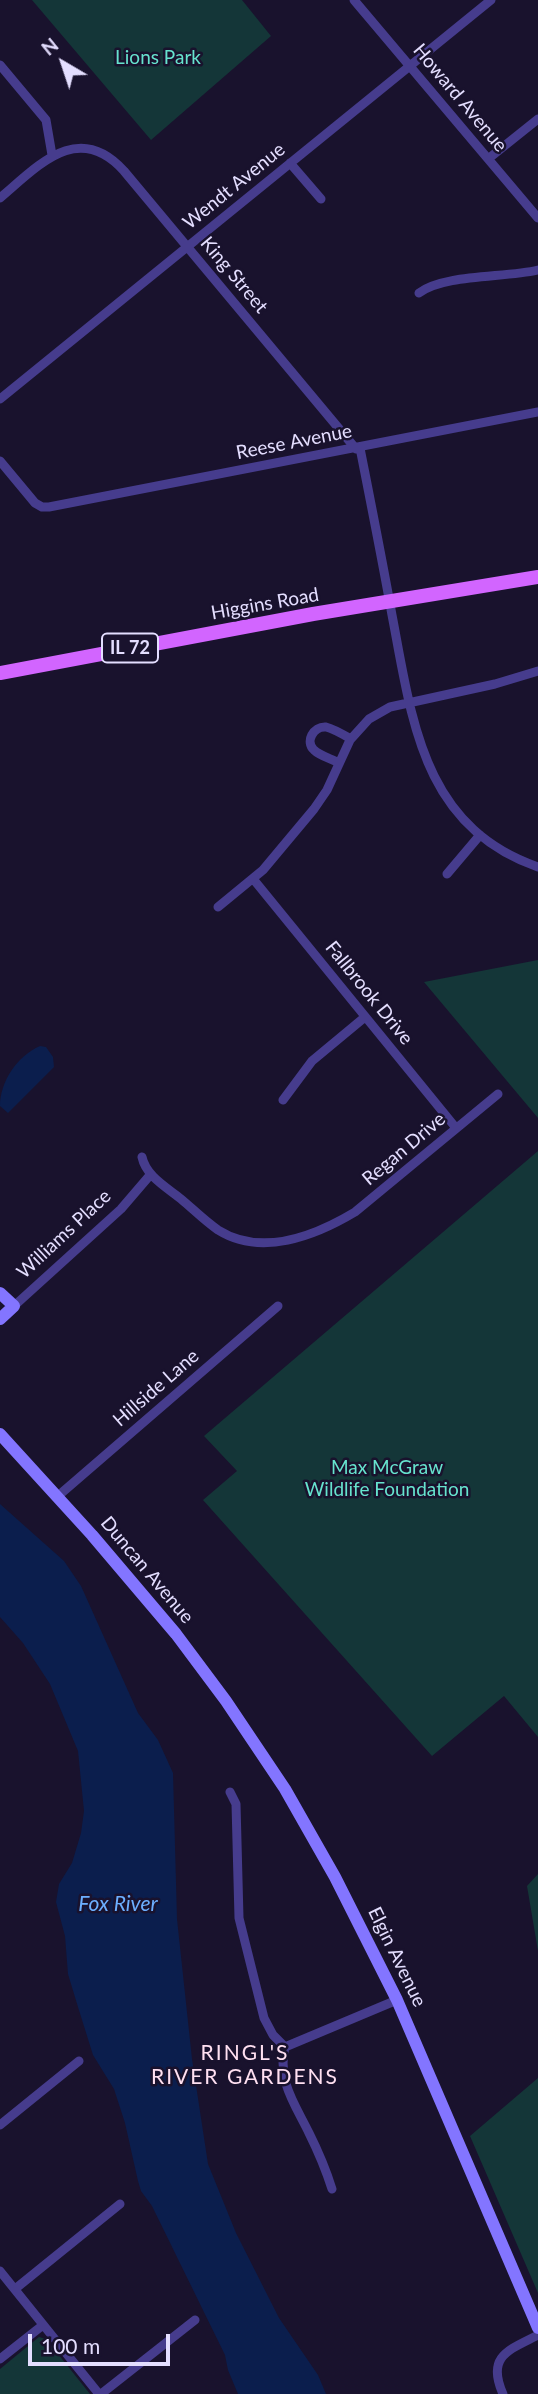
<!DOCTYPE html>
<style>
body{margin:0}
#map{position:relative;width:538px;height:2394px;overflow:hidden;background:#19122d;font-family:Lato,sans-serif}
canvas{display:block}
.north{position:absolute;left:28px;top:28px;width:70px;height:70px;-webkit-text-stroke:5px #19122d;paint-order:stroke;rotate:321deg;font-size:19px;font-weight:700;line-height:28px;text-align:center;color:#e4deff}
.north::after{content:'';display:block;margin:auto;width:24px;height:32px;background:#e4deff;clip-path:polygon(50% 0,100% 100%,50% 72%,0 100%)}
.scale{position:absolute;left:28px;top:2334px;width:142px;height:32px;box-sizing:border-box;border:4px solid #e4deff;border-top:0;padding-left:9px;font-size:21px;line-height:24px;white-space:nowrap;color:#e4deff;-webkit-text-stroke:5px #19122d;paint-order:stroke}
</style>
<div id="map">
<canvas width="538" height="2394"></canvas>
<div class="north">N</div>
<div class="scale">100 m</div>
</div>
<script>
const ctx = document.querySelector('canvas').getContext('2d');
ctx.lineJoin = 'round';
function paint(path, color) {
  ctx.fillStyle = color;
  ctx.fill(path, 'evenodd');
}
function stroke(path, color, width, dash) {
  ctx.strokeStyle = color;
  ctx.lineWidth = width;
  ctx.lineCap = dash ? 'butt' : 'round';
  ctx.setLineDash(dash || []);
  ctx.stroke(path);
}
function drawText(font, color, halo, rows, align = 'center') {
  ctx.font = font + ' Lato,sans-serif';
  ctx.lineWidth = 5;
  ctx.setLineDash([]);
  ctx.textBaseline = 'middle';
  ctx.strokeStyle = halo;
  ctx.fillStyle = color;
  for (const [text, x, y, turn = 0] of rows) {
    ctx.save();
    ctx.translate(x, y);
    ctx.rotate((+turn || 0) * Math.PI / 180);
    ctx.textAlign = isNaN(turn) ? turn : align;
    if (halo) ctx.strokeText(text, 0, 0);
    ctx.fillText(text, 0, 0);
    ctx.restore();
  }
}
const green = new Path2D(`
 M32 0H242L271 36 151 140Z
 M538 960V1118L424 982Z
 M538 1151V1737L504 1696 432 1756 203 1500 237 1471 204 1436Z
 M538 1874V1951L527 1886Z
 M538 2078V2293L470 2136Z
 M39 2337 46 2339 90 2394H0V2369Z`);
const water = new Path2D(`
 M40 1046 46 1047 53 1057 54 1067 8 1113 0 1106C0 1082 17 1056 40 1046Z
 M0 1504 64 1561 81 1586 138 1713 158 1740 173 1773 177 1919 192 2059 208 2164 236 2233 279 2318 318 2375 326 2394H238L228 2370 225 2355 152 2206 141 2191 138 2181 125 2123 114 2089 93 2055 78 2007 68 1974 65 1936 56 1902 59 1884 72 1863 81 1833 84 1811 78 1751 50 1684 23 1643 0 1617Z`);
const street = new Path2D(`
 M354 0 538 218
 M0 65 46 120 52 155
 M488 159 538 119
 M290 163 321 199
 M0 198C38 166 78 120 124 171L356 449
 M419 293C444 274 505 278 538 270
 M0 399 491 0
 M360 448C371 504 382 559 392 615 412 719 422 827 538 867
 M0 461 35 503 42 507H49L538 412
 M339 763C332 759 320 756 314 750 305 742 313 726 326 727 334 729 344 735 351 739
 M447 874 480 835
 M254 880 456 1128
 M218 907 263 870 314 809 327 790 350 740 369 719 390 707 495 684 538 671
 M283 1100 312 1061 365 1017
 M142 1157C146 1176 166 1187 181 1199 193 1209 205 1221 218 1230 261 1257 315 1236 355 1212L498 1094
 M14 1306 121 1209 151 1174
 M58 1496 278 1306
 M230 1792 236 1804 239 1918 264 2018 273 2035 285 2047C277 2081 295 2104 309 2133 318 2151 326 2170 332 2189
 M285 2047 397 2000
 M0 2125 79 2061
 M0 2271 99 2394
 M15 2289 120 2204
 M0 2359 43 2325
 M101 2394 195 2320
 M503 2394C486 2356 509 2350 538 2335`);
const secondary = new Path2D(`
 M0 1293 14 1306 0 1319
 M0 1434 92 1535 176 1634 226 1701 285 1789 335 1877 397 2000 538 2328`);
const primary = new Path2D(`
 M0 673 313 614 538 577`);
const shields = [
 [130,648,56]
];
const shieldNames = [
 ["IL 72",130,648]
];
const parkNames = [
 ["Lions Park",158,58],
 ["Max McGraw",387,1468],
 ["Wildlife Foundation",387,1490]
];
const streetNames = [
 ["Howard Avenue",460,98,50],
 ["Wendt Avenue",234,186,-39],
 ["King Street",234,275,50],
 ["Reese Avenue",294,442,-11],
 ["Higgins Road",265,604,-10],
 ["Fallbrook Drive",369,993,51],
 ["Regan Drive",404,1149,-40],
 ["Williams Place",64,1234,-43],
 ["Hillside Lane",156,1388,-41],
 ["Duncan Avenue",147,1570,50],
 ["Elgin Avenue",397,1957,64]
];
const waterNames = [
 ["Fox River",118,1904]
];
const neighbourhoodNames = [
 ["RINGL'S",245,2053],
 ["RIVER GARDENS",245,2077]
];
paint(green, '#143638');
paint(water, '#0b1e4d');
stroke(street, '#463c8d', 9);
stroke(secondary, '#8375ff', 12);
stroke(primary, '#d265ff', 14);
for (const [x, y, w] of shields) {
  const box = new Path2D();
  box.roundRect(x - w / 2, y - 14.5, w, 29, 5);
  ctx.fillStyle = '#19122d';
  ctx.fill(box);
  stroke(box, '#e4deff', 2);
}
drawText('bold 18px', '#e4deff', null, shieldNames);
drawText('19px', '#66e3ce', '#19122d', parkNames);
drawText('19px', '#e4deff', '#19122d', streetNames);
drawText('italic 21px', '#6cafff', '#19122d', waterNames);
ctx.letterSpacing = '2px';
drawText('21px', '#ffe0f1', '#19122d', neighbourhoodNames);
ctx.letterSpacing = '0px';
</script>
